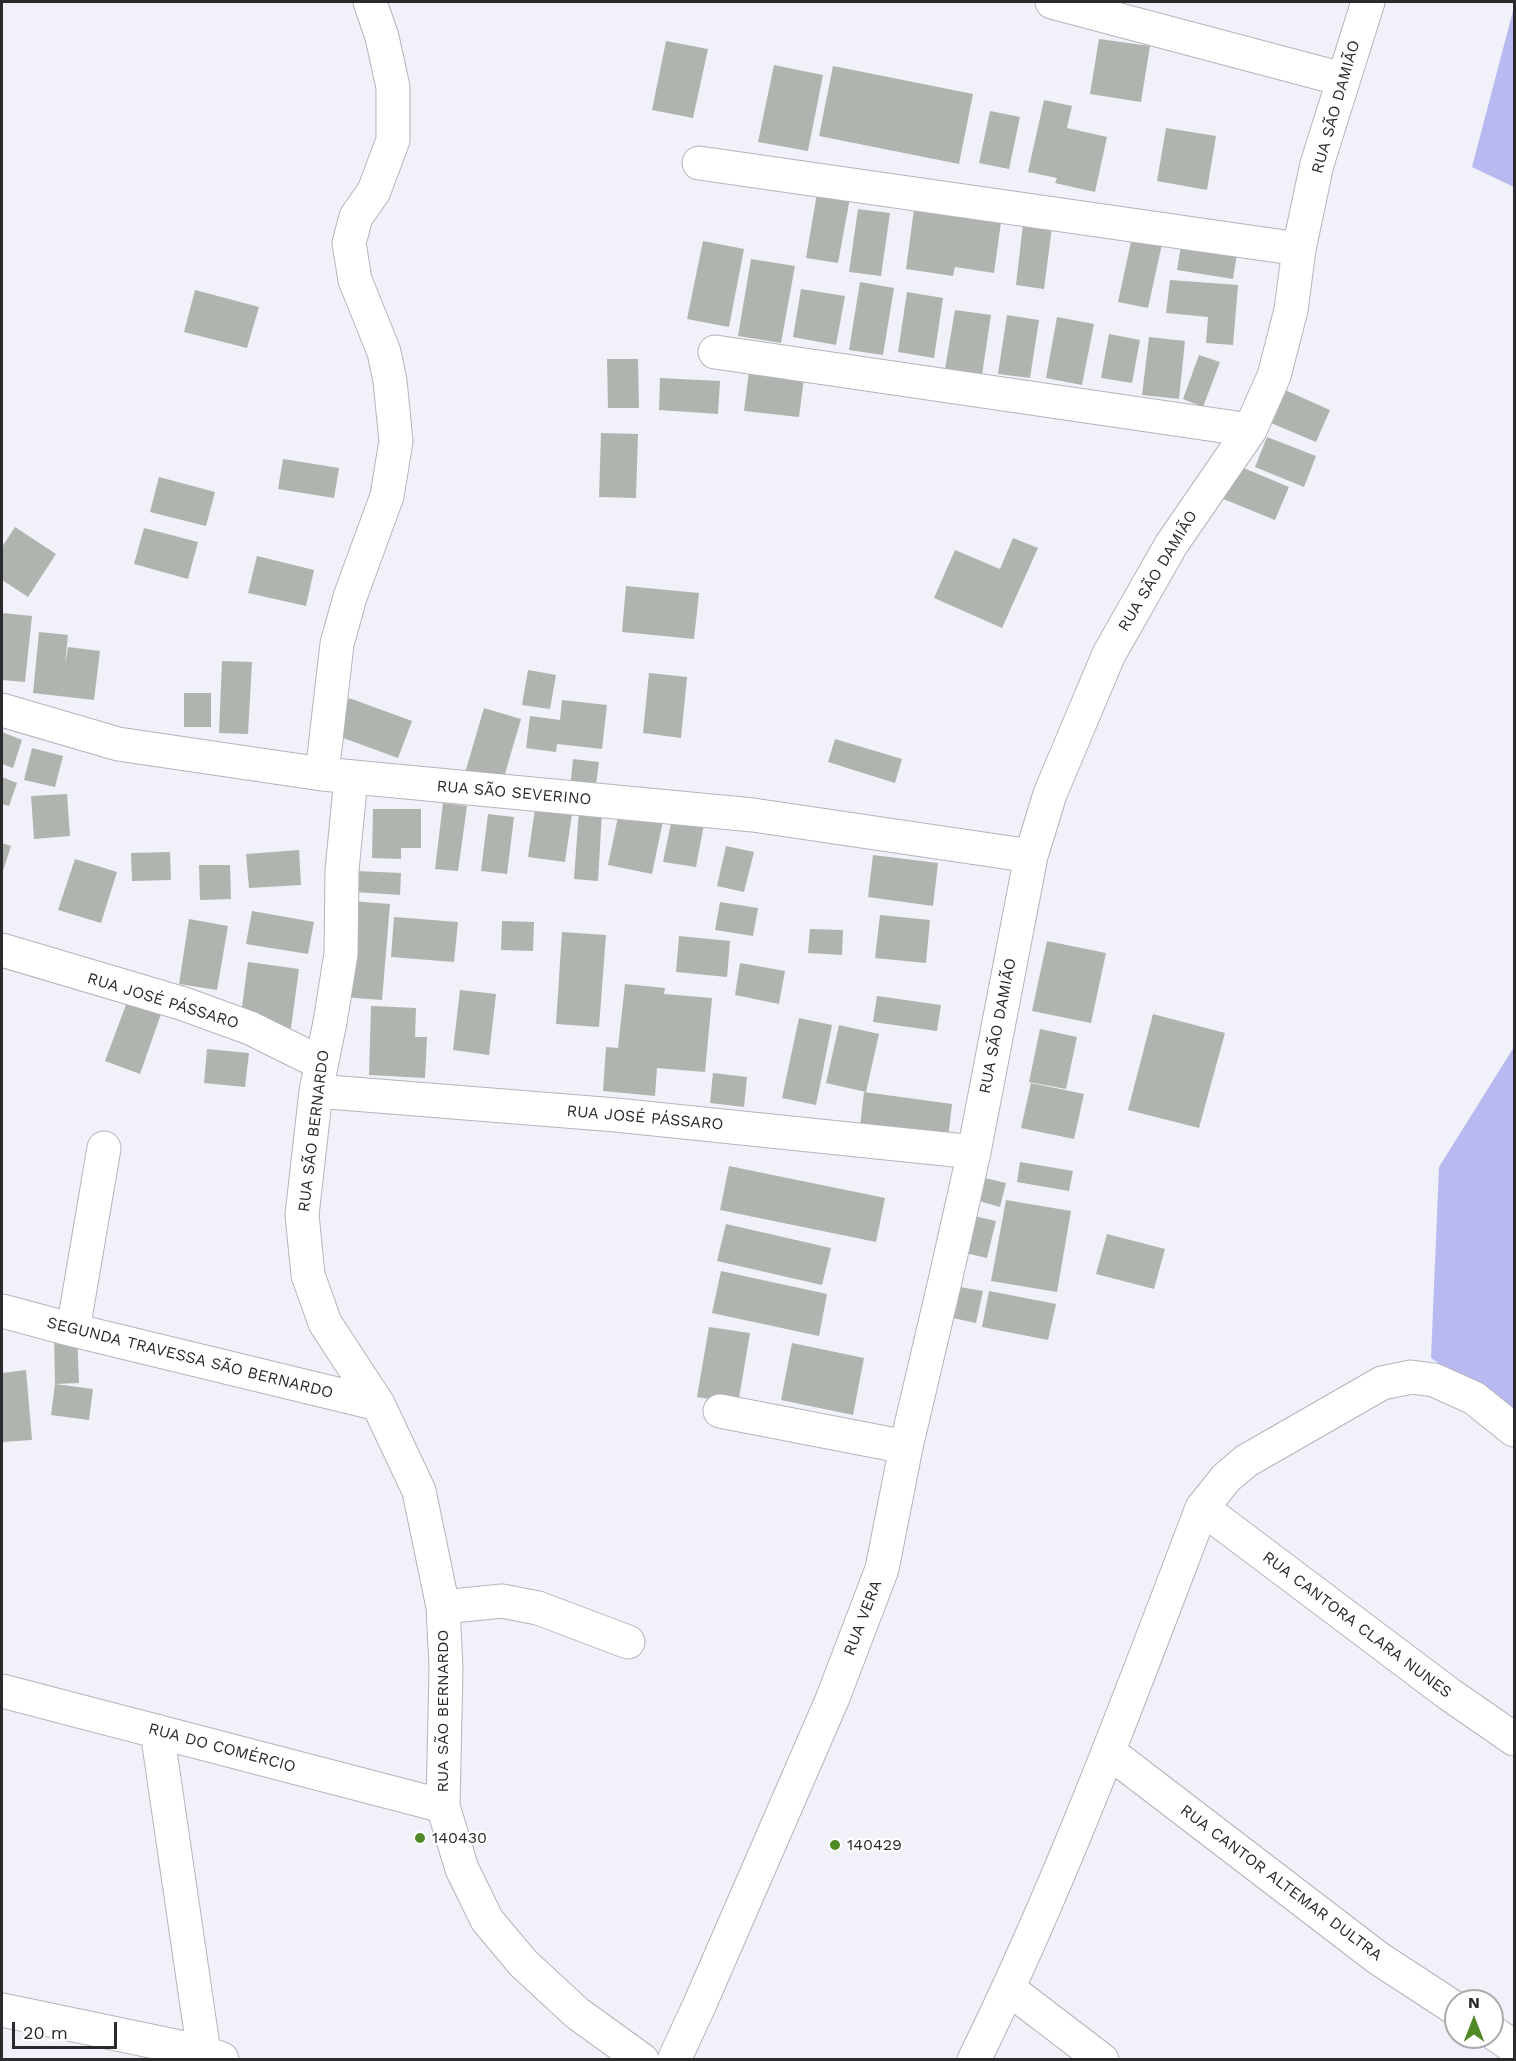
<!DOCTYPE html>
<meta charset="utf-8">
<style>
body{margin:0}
#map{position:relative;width:1516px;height:2061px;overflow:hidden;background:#f1f1f9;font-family:"Work Sans",sans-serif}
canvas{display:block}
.frame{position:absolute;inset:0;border:3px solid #2a2a2d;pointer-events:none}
.north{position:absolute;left:1444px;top:1989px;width:60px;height:60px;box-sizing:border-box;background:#fff;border:2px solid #aaaaab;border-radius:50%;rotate:0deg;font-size:16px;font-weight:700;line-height:24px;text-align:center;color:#2a2a2d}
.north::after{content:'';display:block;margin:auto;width:21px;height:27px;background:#508a26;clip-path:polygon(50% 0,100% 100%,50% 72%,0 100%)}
.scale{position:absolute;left:12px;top:2022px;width:105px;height:27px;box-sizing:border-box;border:3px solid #2a2a2d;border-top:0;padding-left:8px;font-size:18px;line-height:21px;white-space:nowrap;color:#2a2a2d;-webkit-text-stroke:4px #fff;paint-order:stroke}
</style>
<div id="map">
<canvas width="1516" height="2061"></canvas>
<div class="frame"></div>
<div class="north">N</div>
<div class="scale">20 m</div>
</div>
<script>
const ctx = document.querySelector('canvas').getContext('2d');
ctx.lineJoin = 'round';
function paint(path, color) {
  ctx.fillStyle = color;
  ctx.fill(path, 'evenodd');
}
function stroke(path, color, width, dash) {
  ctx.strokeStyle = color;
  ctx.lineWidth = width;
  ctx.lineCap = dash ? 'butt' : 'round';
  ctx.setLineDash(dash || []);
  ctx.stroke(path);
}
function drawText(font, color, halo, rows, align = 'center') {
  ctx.font = font + ' "Work Sans",sans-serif';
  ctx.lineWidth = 4.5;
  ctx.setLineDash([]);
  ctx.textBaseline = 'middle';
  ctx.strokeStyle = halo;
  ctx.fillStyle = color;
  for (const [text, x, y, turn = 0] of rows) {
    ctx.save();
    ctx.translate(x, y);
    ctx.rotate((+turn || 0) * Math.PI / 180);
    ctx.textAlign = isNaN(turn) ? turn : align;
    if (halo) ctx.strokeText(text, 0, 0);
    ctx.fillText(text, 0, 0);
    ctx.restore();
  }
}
const green = new Path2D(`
 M1514 7V187L1472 167Z
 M1514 1047V1415L1431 1358 1439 1167Z`);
const building = new Path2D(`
 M1099 39 1150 46 1141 102 1090 94Z
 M666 41 708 49 693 118 652 110Z
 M774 65 823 75 808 151 758 142Z
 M833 66 973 94 959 164 819 136Z
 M1044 100 1072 106 1067 128 1107 137 1095 192 1055 183 1057 178 1028 172Z
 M990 111 1020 117 1009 169 979 163Z
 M1166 128 1216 136 1207 190 1157 181Z
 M817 193 850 198 838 263 806 258Z
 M915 202 1001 222 994 273 955 267 953 276 906 269Z
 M858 209 890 213 881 276 849 272Z
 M1023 224 1052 227 1044 289 1016 285Z
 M1132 237 1162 244 1148 308 1118 302Z
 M1182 239 1238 247 1233 279 1177 270Z
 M703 241 744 249 729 327 687 319Z
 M751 259 795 266 781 343 738 336Z
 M1170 280 1238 285 1233 345 1206 343 1208 317 1166 313Z
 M860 282 894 288 883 355 849 350Z
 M801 289 845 296 836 345 793 337Z
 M195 290 259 307 247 348 184 332Z
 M907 292 943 298 934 358 898 352Z
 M955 310 991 315 982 375 945 369Z
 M1007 315 1039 320 1030 378 998 374Z
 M1057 317 1094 324 1082 385 1046 378Z
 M1109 334 1140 340 1132 383 1101 378Z
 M1149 337 1185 341 1179 399 1142 395Z
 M1199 355 1220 362 1203 407 1183 399Z
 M607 359H638L639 408H608Z
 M749 371 804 378 799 417 744 411Z
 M660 378 720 381 718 414 659 410Z
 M1285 390 1330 410 1316 442 1271 423Z
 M601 433 638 434 636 498 599 497Z
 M1267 437 1316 456 1304 487 1255 467Z
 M283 459 339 468 334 498 278 489Z
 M1234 464 1289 487 1275 520 1221 498Z
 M159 477 215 492 206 526 150 512Z
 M15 527 56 554 28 597 2 580V547Z
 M144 528 198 542 188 579 134 564Z
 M1013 538 1038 548 1002 628 934 598 955 550 1000 569Z
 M257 556 314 570 306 606 248 593Z
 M626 586 699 593 694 639 622 632Z
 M2 613 32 616 25 682 2 680Z
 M39 632 68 635 65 664 68 647 100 651 94 700 33 693Z
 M222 661 252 662 248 734 219 733Z
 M528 670 556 675 550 709 522 705Z
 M649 673 687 677 681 738 643 733Z
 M184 693H211V727H184Z
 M349 698 412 721 398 758 335 735Z
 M562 700 607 705 602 749 557 744 556 752 526 748 530 716 560 720Z
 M484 708 521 719 502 784 465 773Z
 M2 732 22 740 13 768 2 764Z
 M835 739 902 759 895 783 828 762Z
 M32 748 63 756 55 787 24 780Z
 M573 759 599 762 595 792 570 789Z
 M2 777 17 783 9 806 2 804Z
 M67 794 70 836 34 839 31 796Z
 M443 803 467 806 458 871 435 869Z
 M620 807 664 816 652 874 608 865Z
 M373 809H421V848H401V859L372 858Z
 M535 809 572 814 565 862 528 857Z
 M579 810 602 812 598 881 574 879Z
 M488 814 514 817 507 874 481 871Z
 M672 818 704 824 696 867 663 862Z
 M2 843 11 846 2 874Z
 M726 846 754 852 744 892 717 886Z
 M299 850 301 885 249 888 246 854Z
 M170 852 171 880 132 881 131 853Z
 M873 855 938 863 933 906 868 897Z
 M75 859 117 872 101 923 58 910Z
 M199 865H230L231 899 200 900Z
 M356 871 401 873 400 895 355 892Z
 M351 901 390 904 382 1000 343 997Z
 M720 902 758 908 753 936 715 930Z
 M252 911 314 922 308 954 246 944Z
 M880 915 930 920 926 963 875 958Z
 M394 917 458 922 454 962 391 957Z
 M189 919 228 926 217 990 179 984Z
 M502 921 534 922 533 951 501 950Z
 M810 929 843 930 842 955 808 953Z
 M562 932 606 935 599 1027 556 1024Z
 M679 936 730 941 727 977 676 972Z
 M1047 941 1106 953 1091 1023 1032 1011Z
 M248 962 299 969 291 1028 240 1022Z
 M740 963 785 971 779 1004 735 995Z
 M625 984 665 988 664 994 712 998 705 1072 657 1068 655 1096 603 1091 606 1047 618 1048Z
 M460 990 496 994 489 1055 453 1050Z
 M877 996 941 1005 937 1031 873 1022Z
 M127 1002 161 1014 140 1074 105 1061Z
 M371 1006 416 1008 415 1037H427L425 1078 369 1075Z
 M1153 1014 1225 1033 1199 1128 1128 1110Z
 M799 1018 832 1025 816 1105 782 1098Z
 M839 1025 879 1034 866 1092 826 1083Z
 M1040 1029 1077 1037 1066 1089 1029 1082Z
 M207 1049 249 1053 245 1087 204 1083Z
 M713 1073 747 1077 744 1107 710 1103Z
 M1031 1083 1084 1094 1074 1139 1021 1128Z
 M864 1092 952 1104 948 1139 860 1127Z
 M1020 1162 1073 1171 1069 1191 1017 1182Z
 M729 1166 885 1198 876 1242 720 1210Z
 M985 1178 1006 1183 1000 1207 979 1201Z
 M1006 1200 1071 1211 1057 1292 991 1281Z
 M974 1216 996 1221 987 1258 965 1253Z
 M726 1224 831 1248 822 1285 717 1261Z
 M1107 1234 1165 1249 1154 1289 1096 1274Z
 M721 1271 827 1294 819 1336 712 1313Z
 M960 1287 983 1291 976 1323 953 1318Z
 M989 1291 1056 1304 1048 1340 982 1327Z
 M709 1327 750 1333 738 1404 697 1397Z
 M77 1334 79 1383 55 1384 54 1335Z
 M792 1343 864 1358 853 1415 781 1400Z
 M26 1370 32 1440 2 1442V1373Z
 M55 1384 93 1389 89 1420 51 1415Z`);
const street = new Path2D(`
 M1052 2 1342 79
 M699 163 1299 249
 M715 352 1250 430
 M2 710 118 744 322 774 753 815 1031 856
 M322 774 337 644 350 597 387 496 396 441 390 381 384 352 355 280 349 243 356 217 374 191 393 140V87L382 37 370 2
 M351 778 342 870 341 954 330 1022 316 1091 302 1215 308 1275 325 1323 378 1404 419 1491 443 1607 446 1668 443 1806 462 1869 487 1920 523 1963 577 2013 642 2060
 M2 950 184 1004 250 1028 321 1063
 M316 1091 616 1115 974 1152
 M2 1311 73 1330 378 1404
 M73 1330 104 1148
 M720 1411 906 1447
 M1202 1508 1449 1694 1514 1739
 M443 1607 502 1601 538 1608 628 1642
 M2 1691 443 1806
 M157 1731 205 2060
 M1109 1752 1378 1958 1456 2009
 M1009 1989 1102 2060
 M2 2010 203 2052 222 2059
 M1492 2032 1514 2047
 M674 2060 699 2006 832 1700 882 1569 906 1447 945 1281 974 1152 1031 856 1050 794 1109 654 1171 545 1250 430 1274 376 1291 310 1299 249 1317 164 1368 2
 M974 2060C1062 1881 1131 1694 1202 1508L1226 1478 1246 1461 1382 1383 1411 1377 1434 1380 1474 1398 1514 1430`);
const markers = [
 [420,1838,6,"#508a26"],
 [835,1845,6,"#508a26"]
];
const streetNames = [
 ["RUA SÃO DAMIÃO",1336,107,-74],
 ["RUA SÃO DAMIÃO",1158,571,-59],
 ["RUA SÃO SEVERINO",514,793,5],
 ["RUA JOSÉ PÁSSARO",163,1001,17],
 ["RUA SÃO DAMIÃO",998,1026,-79],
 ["RUA JOSÉ PÁSSARO",645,1118,5],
 ["RUA SÃO BERNARDO",314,1131,-83],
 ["SEGUNDA TRAVESSA SÃO BERNARDO",190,1358,14],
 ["RUA VERA",863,1618,-69],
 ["RUA CANTORA CLARA NUNES",1357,1625,37],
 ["RUA SÃO BERNARDO",443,1711,-90],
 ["RUA DO COMÉRCIO",222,1748,15],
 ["RUA CANTOR ALTEMAR DULTRA",1281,1883,37]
];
const poiNames = [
 ["140430",432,1838],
 ["140429",847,1845]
];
paint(green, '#b8b9f0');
paint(building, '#b0b4ae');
stroke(street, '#b4b4bc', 35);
stroke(street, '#fff', 33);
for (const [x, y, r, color] of markers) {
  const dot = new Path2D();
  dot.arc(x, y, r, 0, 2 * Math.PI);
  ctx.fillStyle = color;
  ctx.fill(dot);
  stroke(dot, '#fff', 2);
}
drawText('16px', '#2a2a2d', '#fff', streetNames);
drawText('16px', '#2a2a2d', '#fff', poiNames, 'left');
</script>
